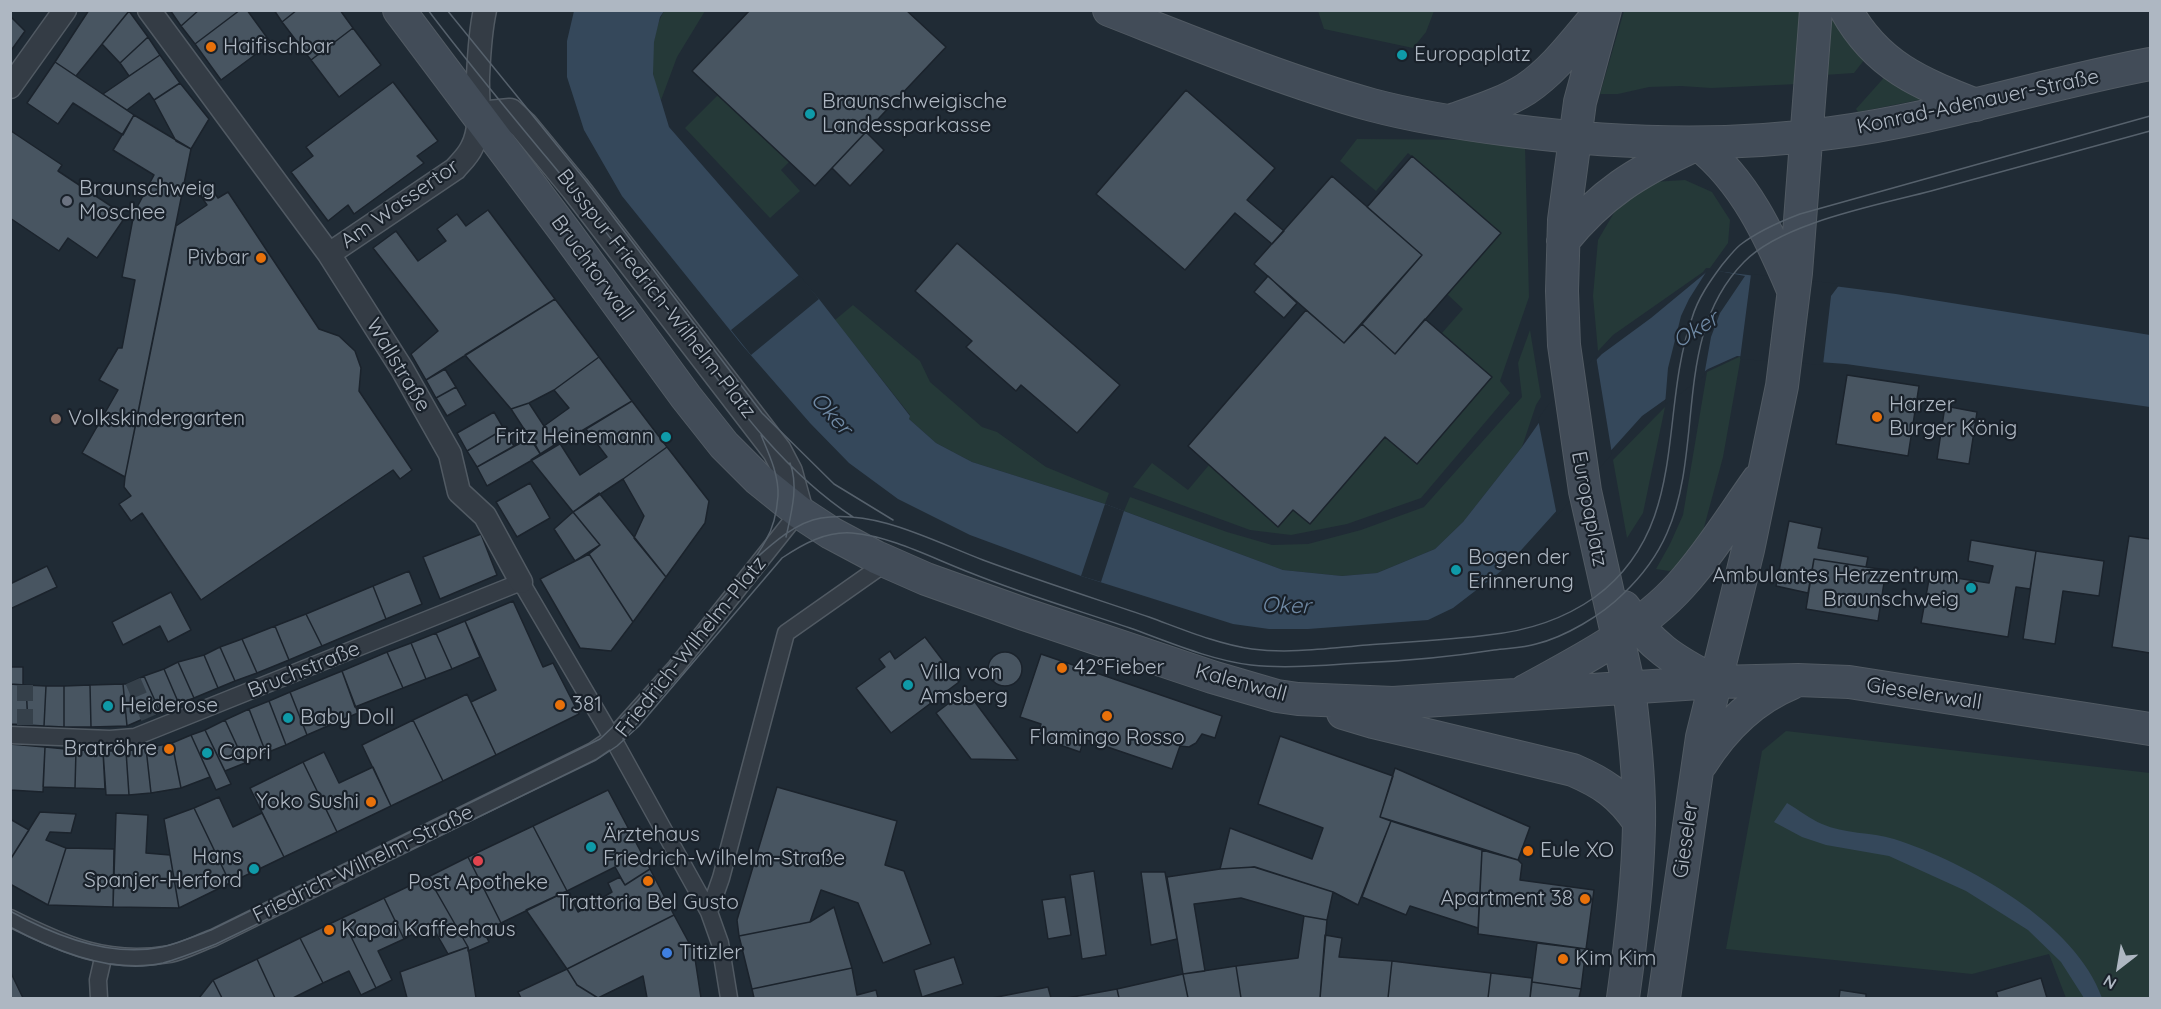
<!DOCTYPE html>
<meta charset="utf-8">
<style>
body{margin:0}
#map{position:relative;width:2161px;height:1009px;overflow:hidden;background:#202b35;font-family:Quicksand,sans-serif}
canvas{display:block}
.frame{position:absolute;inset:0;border:12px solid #aeb7c2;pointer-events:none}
.north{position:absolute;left:2089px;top:937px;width:60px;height:60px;-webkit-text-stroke:4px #19212a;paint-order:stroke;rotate:211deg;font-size:16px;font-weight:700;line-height:24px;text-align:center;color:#aeb7c2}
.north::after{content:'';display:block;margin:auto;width:21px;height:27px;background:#aeb7c2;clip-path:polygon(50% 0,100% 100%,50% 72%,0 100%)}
</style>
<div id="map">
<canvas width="2161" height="1009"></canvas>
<div class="frame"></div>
<div class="north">N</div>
</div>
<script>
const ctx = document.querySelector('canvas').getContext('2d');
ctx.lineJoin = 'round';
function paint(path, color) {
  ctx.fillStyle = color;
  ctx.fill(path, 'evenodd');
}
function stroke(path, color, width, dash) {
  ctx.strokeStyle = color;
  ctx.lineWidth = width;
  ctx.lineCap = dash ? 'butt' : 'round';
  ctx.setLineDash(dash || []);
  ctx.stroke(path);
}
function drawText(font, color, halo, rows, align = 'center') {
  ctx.font = font + ' Quicksand,sans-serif';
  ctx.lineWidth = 4.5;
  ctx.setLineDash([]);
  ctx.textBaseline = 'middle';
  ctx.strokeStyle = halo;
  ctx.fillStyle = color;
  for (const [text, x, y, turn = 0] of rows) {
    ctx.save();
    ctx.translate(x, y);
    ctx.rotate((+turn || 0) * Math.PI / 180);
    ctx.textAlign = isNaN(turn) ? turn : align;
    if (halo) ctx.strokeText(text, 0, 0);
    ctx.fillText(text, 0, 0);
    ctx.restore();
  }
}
const green = new Path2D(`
 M664 11H705L677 57 661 100C658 91 653 81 653 72 651 52 654 28 664 11Z
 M1318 11H1434L1426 32 1413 48 1324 29Z
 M1624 11H1804L1797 84 1711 88 1681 86 1649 87 1618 94H1600Z
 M1833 14 1868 55 1854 73 1824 75 1828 26Z
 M1889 72 1929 98 1858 112 1856 109Z
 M718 95 789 162 781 170 800 191 770 218 685 128Z
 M1357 139 1489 140 1525 146 1529 297 1500 381 1510 393 1421 498 1347 524 1291 535 1250 530 1133 487 1152 463 1188 490 1209 465 1278 527 1293 510 1310 523 1385 437 1417 464 1492 377 1442 333 1463 309 1447 294 1501 233 1408 153 1376 191 1340 161Z
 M1685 180 1712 192 1730 220 1728 243 1710 268H1706L1703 272 1613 335 1598 351 1593 296 1598 240 1621 201 1652 182Z
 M853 305 920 361 930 382 982 427 997 432 1046 467 1109 493 1105 504 972 462 936 443 908 418 910 415 835 320Z
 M1530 330 1541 397 1536 405 1522 447 1463 522 1435 549 1377 573 1342 576 1283 570 1124 511 1130 497 1227 532 1272 545 1308 544 1361 530 1424 507 1522 397 1518 363Z
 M1741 356 1723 457 1703 531 1681 567 1669 571 1656 569 1670 544 1683 515 1707 372Z
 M1665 407 1643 513 1627 538 1613 460Z
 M1786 731 2150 773V998H2066L2049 954 1972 974 1726 949 1762 751Z`);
const water = new Path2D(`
 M574 11H664L660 17 654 42 653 74 669 127 819 299 910 416 909 419 936 443 972 462 1105 504 1283 570 1342 576 1377 573 1435 549 1463 522 1522 447 1550 407 1602 354 1651 318 1709 270 1896 294 2150 335V407L1846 364 1737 356 1708 369 1642 416 1505 568 1453 608 1428 620 1308 629H1269L1233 624 1081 576 970 535 898 499 849 463 810 423 742 345 622 196 584 130 567 77V41Z
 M1787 803C1799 810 1810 819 1822 824 1844 834 1871 832 1894 839 1966 862 2076 923 2102 998H2084L2061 962 2028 930 1966 891 1889 856 1826 845 1802 837 1774 822Z`);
const pier = new Path2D(`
 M1708 269 1745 276 1720 313 1711 337 1704 376 1665 405 1668 368 1681 316 1689 299Z
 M1751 274 1840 284 1831 296 1823 365 1740 359Z
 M799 275 819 299 751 355 731 330Z
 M1596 356 1612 454 1557 516 1538 419 1548 405Z
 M1105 504 1124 511 1101 582 1081 576Z`);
const building = new Path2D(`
 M89 10 129 11 76 76 55 62Z
 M170 10H199L181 26Z
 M199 10H240L195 44 181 26Z
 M240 10H247L271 43 221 80 195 44Z
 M274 10H297L282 22Z
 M297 10H340L353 28 311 60 282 22Z
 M750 10H906L946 47 815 186 692 71Z
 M129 11 148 37 120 63 102 44Z
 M10 16 25 31 10 52Z
 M353 28 381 65 339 97 311 60Z
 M148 37 160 55 129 76 120 63Z
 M160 55 180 83 154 100 149 93 127 110 103 94Z
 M55 62 134 115 123 135 73 103 58 124 27 103Z
 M393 82 438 141 417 156 424 163 354 214 348 205 328 221 291 172 313 156 306 147Z
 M180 83 209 119 191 149 176 141 154 100Z
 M1186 90 1275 168 1247 200 1284 231 1272 244 1235 213 1185 270 1096 194Z
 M134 115 191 149 125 477 82 453 118 390 99 380 118 348H122L135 280 122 277 134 213 154 175 113 150Z
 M11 131 62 165 58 171 126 216 97 258 68 238 59 251 10 218Z
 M866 132 884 150 850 186 832 168Z
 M1412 156 1501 233 1395 354 1362 324 1422 255 1367 207Z
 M1332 176 1422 255 1344 343 1254 264Z
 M207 182 218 198 228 192 319 329 339 336 355 351 361 368 359 391 412 470 400 479 393 470 201 600 142 513 131 521 119 504 131 496 124 487 125 477 176 226 207 205 196 189Z
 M488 210 555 299 426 380 411 354 438 331 373 248 396 231 418 261 446 241 437 229 457 214 466 226Z
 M957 243 1120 385 1077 433 1021 385 1016 391 966 347 972 341 915 291Z
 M1268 276 1297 303 1284 318 1254 292Z
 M555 299 599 357 554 390 529 403 511 409 465 355Z
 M1306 310 1344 343 1362 324 1395 354 1425 319 1492 377 1417 464 1385 437 1310 524 1293 510 1278 527 1188 446Z
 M599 357 632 401 541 455 511 409 529 403 544 426 569 408 554 390Z
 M445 369 456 387 436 398 426 380Z
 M1847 375 1919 386 1908 456 1836 444Z
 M456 387 466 405 447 416 436 398Z
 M632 401 667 447 623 479 573 512 531 460 559 442 580 475 607 457 586 429Z
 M1945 406 1977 412 1969 464 1937 459Z
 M494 412 504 429 467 451 457 433Z
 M504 429 514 446 477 467 467 451Z
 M531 437 541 455 487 486 477 467Z
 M667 447 709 501 705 523 666 577 634 538 644 516 623 479Z
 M530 483 550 518 517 537 496 502Z
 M599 493 666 577 633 622 589 554 600 545 573 512Z
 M573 512 600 545 575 561 554 529Z
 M1789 521 1822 528 1818 548 1868 557 1866 567 1814 559 1808 593 1776 586Z
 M481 534 497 575 440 599 423 557Z
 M2129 536 2150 539V653L2112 647Z
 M1971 540 2036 551 2030 589 2016 587 2008 637 1921 623 1930 574 1989 583 1993 566 1968 561Z
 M2036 551 2104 561 2099 596 2063 591 2055 644 2023 639Z
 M589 554 633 622 611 651 580 648 540 579Z
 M1814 559 1886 570 1878 621 1806 609Z
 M47 566 57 587 10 609V584Z
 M409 571 422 604 386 619 373 586Z
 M373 586 386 619 322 646 306 614Z
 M171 592 191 630 168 642 160 626 123 645 112 622Z
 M513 601 543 667 553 663 579 714 496 755 471 702 496 690 465 621Z
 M306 614 322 646 289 660 275 626Z
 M465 621 480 657 452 669 436 633Z
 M275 626 289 660 257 673 242 639Z
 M436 633 452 669 426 679 411 643Z
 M925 637 959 682 891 733 856 688 885 667 879 659 890 651 895 659Z
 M242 639 257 673 235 681 220 647Z
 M411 643 426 679 403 688 387 652Z
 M220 647 235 681 218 688 204 655Z
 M387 652 403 688 355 707 342 671Z
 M988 669a17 17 0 1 1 34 0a17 17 0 1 1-34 0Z
 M1041 654 1222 716 1215 738 1202 734 1196 743 1189 747 1180 746 1172 769 1084 739 1080 752 1037 737 1041 724 1020 717Z
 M204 655 218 688 194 698 178 662Z
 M178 662 194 698 179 704 164 669Z
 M10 667H23V685L10 684Z
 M164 669 179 704 160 712 144 676Z
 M342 671 358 713 307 735 290 692Z
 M144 676 160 712 143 719 128 684Z
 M10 684 26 685 28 725 10 724Z
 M123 684H128L143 719 127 726Z
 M123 684 127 726 91 727 90 685Z
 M26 685 46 686 44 726 28 725Z
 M90 685 91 727H64V686Z
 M46 686H64V727L44 726Z
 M966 690 1018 760 971 759 936 713Z
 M290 692 307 735 286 745 269 701Z
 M467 694 496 755 443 781 413 720Z
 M269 701 286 745 266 753 249 709Z
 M249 709 266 753 245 763 225 720Z
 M225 720 245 763 225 771 205 730Z
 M413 720 443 781 391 806 362 745Z
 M205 730 231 784 216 790 191 735Z
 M191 735 210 777 181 788 172 743Z
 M1280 736 1393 776 1380 817 1391 821 1358 905 1333 892 1254 867 1220 869 1230 828 1312 859 1323 828 1258 804Z
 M172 743 181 788 151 793 146 748Z
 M10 744 45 747 43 792 10 790Z
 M45 747 76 750 75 788 43 787Z
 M146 748 151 793 129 795 126 751Z
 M76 750 103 751 105 789 75 788Z
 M103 751H126L129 795H106Z
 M324 752 339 783 373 767 391 806 337 832 303 762Z
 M303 762 337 832 284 857 250 788Z
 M1395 768 1530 827 1518 860 1380 817Z
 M777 787 897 821 885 865 904 871 931 944 883 963 858 903 821 890 810 922 739 936 737 920Z
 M608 790 650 869 625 885 615 867 567 891 533 826Z
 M219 797 233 827 262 813 284 857 230 883 194 808Z
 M194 808 230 883 179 908 164 819Z
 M40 812 76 814 71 833 50 832 46 840 66 848 48 905 10 884V860Z
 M116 813 148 815 146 853 170 855 179 908 113 907Z
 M10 819 29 830 10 860Z
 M1391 821 1482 850 1478 928 1410 906 1406 915 1362 897Z
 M533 826 567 891 501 923 468 857Z
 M66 848 114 849 113 907 48 905Z
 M1482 850 1518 860 1522 864 1520 880 1594 890 1586 949 1478 934Z
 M468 857 501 923 484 932 489 942 468 951V947L428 877Z
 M1255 867 1333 892 1327 920 1304 916 1241 898 1194 904 1205 971 1183 974 1167 877 1220 869Z
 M650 869 674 915 567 969 526 910 567 891 578 912 612 892 608 883 620 877 625 885Z
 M1094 871 1106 955 1082 959 1070 875Z
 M1141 872H1165L1177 939 1151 945Z
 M428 877 468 947 448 954 431 924 404 939 384 898Z
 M1065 897 1071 935 1048 939 1042 900Z
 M384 898 404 939 378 951 392 980 376 988 342 918Z
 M834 907 852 968 752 989 739 936 810 922Z
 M674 915 694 952 701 998H647L643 976 598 998 577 985 567 969Z
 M1304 916 1327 920 1320 998H1241L1236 966 1298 958Z
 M342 918 376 988 361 995 349 971 323 983 300 938Z
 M1325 935 1342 938 1339 957 1392 961 1388 998H1320Z
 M300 938 323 983 293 998H275L257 959Z
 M1537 943 1586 949 1581 989 1532 982Z
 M468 947 476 998H407L400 972Z
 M954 957 963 984 922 997 914 970Z
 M257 959 275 998H222L213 980Z
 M1392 961 1491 973 1488 998H1388Z
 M1236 966 1241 998H1188L1183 974Z
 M852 968 857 995 876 990 878 998H754L752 989Z
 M567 969 577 985 598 998H521L518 992Z
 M10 971 23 998H10Z
 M1491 973 1532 978 1530 998H1488Z
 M1183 974 1188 998H1119L1117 989Z
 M2041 978 2047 998H1998L1996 992Z
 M213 980 222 998H199Z
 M1532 982 1581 989 1579 998H1530Z
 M1048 987 1051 998H992L1043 988Z
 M1117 989 1119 998H1067Z
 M1840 990 1866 994V998H1839Z`);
const pedestrianTunnel = new Path2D(`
 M133 681 154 730
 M25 685V736`);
const pedestrian = new Path2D(`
 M10 735 110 739 135 737 521 582 617 746 709 912 720 943 729 998
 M709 912 721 878 786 633 887 562
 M10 918C64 945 108 965 170 954 184 951 199 943 213 938L593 751 612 738 676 667 799 512
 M99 998 98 980 104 954`);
const minor = new Path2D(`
 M149 10 329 254 402 369 450 454 459 492 485 516 521 582
 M10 87 65 10
 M329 254 455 169C461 162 468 156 472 147 483 126 477 99 478 77 479 55 480 32 485 10`);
const tertiary = new Path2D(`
 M479 116 510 113 524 126 575 188 777 451 788 472 799 512`);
const secondary = new Path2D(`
 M399 10 567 234 686 397 724 445 758 479 799 512 831 533 876 557 926 579 1024 614 1212 677 1277 696 1298 699 1393 703 1715 682 1798 680 1849 682 2150 729
 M1109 10C1196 44 1283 80 1372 105 1417 117 1463 124 1509 130 1616 144 1724 148 1831 133 1939 119 2043 84 2150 64
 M1605 10 1580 102 1564 220 1562 291 1564 345 1585 491 1629 687C1634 730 1640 782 1639 825 1638 883 1631 941 1623 998
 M1846 10C1877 66 1920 83 1976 105
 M1453 120C1478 111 1504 103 1526 89 1556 69 1578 37 1601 11
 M1698 144C1745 181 1770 236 1793 290
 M1563 241C1601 194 1637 172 1691 147
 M1624 607C1651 646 1673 660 1714 681
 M1525 691C1578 662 1641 630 1681 585 1710 553 1733 515 1758 480
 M1343 713 1373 722 1573 770C1603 783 1620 794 1639 822
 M1701 764C1723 729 1753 699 1792 683
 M1664 998 1702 737 1748 550 1782 386 1796 273 1816 10`);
const tram = new Path2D(`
 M428 10C465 59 503 105 542 152 578 194 611 240 646 284 710 365 765 459 853 517
 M447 10 586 181 762 413 834 484 893 520
 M786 537C791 514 799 486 790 463
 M753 561C772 544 796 522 821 518 875 509 933 541 983 560 1037 580 1093 598 1149 617 1182 629 1217 644 1252 649 1290 654 1330 648 1367 645 1407 642 1448 640 1488 635 1527 631 1564 619 1595 597 1690 527 1658 415 1692 318 1698 298 1710 281 1722 265 1728 258 1733 251 1740 245 1758 231 1779 222 1800 214L2150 116
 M10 911C55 936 110 958 162 947 179 943 195 936 211 930L600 739C640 702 674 658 708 616 728 591 751 568 766 540 773 528 777 510 778 496 779 475 769 454 761 435
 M10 927C53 950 113 975 163 963 181 958 198 951 216 944L596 760 617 746 639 726 782 558C803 544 826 531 852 533 891 536 934 559 971 573 1023 594 1077 610 1130 628 1169 642 1210 660 1251 665 1287 669 1325 665 1360 663 1406 661 1450 657 1494 650 1508 648 1523 648 1536 644 1565 637 1602 615 1623 594 1641 577 1657 556 1667 533 1705 446 1672 335 1744 262 1781 223 1878 205 1931 191 2004 171 2077 151 2150 131`);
const markers = [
 [211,47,6,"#e8710a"],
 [1402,55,6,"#0f9aa8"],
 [810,114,6,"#0f9aa8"],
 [67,201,6,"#6b7280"],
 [261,258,6,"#e8710a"],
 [1877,417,6,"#e8710a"],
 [56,419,6,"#8d6e63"],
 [666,437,6,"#0f9aa8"],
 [1456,570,6,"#0f9aa8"],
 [1971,588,6,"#0f9aa8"],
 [1062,668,6,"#e8710a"],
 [908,685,6,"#0f9aa8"],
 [560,705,6,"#e8710a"],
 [108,706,6,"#0f9aa8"],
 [1107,716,6,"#e8710a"],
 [288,718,6,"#0f9aa8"],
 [169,749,6,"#e8710a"],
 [207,753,6,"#0f9aa8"],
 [371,802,6,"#e8710a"],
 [591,847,6,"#0f9aa8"],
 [1528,851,6,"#e8710a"],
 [478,861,6,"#e0444e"],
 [254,869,6,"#0f9aa8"],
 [648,881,6,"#e8710a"],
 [1585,899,6,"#e8710a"],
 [329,930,6,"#e8710a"],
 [667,953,6,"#3f7fe0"],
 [1563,959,6,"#e8710a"]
];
const poiNames = [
 ["Haifischbar",223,47],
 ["Europaplatz",1414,55],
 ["Braunschweigische",822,102],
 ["Landessparkasse",822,126],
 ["Braunschweig",79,189],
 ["Moschee",79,213],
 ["Pivbar",249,258,"right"],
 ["Harzer",1889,405],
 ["Burger König",1889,429],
 ["Volkskindergarten",68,419],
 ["Fritz Heinemann",654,437,"right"],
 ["Bogen der",1468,558],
 ["Erinnerung",1468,582],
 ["Ambulantes Herzzentrum",1959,576,"right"],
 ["Braunschweig",1959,600,"right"],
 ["42°Fieber",1074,668],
 ["Villa von",920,673],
 ["Amsberg",920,697],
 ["381",572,705],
 ["Heiderose",120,706],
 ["Baby Doll",300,718],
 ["Flamingo Rosso",1107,738,"center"],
 ["Bratröhre",157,749,"right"],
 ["Capri",219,753],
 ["Yoko Sushi",359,802,"right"],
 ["Ärztehaus",603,835],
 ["Friedrich-Wilhelm-Straße",603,859],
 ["Eule XO",1540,851],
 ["Hans",242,857,"right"],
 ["Spanjer-Herford",242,881,"right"],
 ["Post Apotheke",478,883,"center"],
 ["Apartment 38",1573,899,"right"],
 ["Trattoria Bel Gusto",648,903,"center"],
 ["Kapai Kaffeehaus",341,930],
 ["Titizler",679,953],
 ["Kim Kim",1575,959]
];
const streetNames = [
 ["Konrad-Adenauer-Straße",1978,102,-12],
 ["Am Wassertor",400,204,-35],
 ["Bruchtorwall",592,268,54],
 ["Busspur Friedrich-Wilhelm-Platz",656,294,52],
 ["Wallstraße",398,365,59],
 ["Europaplatz",1589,509,79],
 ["Friedrich-Wilhelm-Platz",691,647,-51],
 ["Bruchstraße",304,670,-22],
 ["Kalenwall",1241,683,15],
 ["Gieselerwall",1924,694,9],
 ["Gieseler",1686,840,-82],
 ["Friedrich-Wilhelm-Straße",363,864,-26]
];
const waterNames = [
 ["Oker",1696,330,-32],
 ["Oker",831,414,48],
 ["Oker",1286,606,2]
];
paint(green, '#253938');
paint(water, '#35485b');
paint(pier, '#202b35');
paint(building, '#485561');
stroke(building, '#1b232c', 1.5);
stroke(pedestrianTunnel, '#35404a', 16, [16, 8]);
stroke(pedestrian, '#515a63', 19);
stroke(minor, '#515a63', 25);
stroke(tertiary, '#515a63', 31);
stroke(secondary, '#515a63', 34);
stroke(pedestrian, '#343c45', 16);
stroke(minor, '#343c45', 22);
stroke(tertiary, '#343c45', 28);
stroke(secondary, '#424c58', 32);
stroke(tram, '#56616c', 1.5);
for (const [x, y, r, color] of markers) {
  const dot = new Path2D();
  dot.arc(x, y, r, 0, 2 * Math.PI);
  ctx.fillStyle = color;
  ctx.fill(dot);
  stroke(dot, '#19212a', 2);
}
drawText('21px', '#aeb7c2', '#19212a', poiNames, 'left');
drawText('21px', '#aeb7c2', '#19212a', streetNames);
drawText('italic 22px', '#708aa5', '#19212a', waterNames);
</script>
